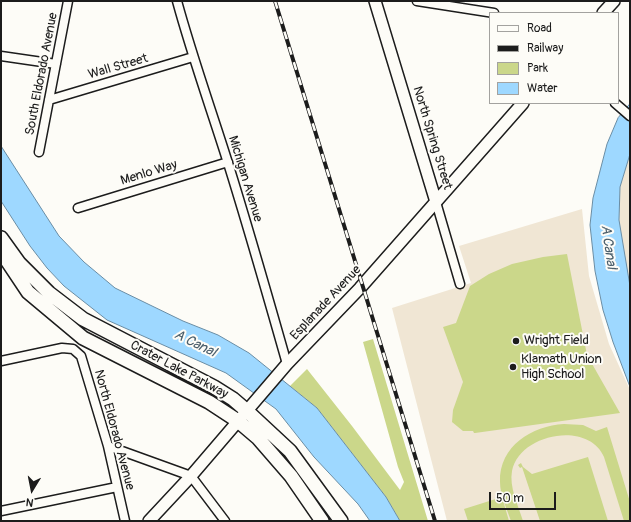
<!DOCTYPE html>
<style>
body{margin:0}
#map{position:relative;width:631px;height:522px;overflow:hidden;background:#fdfcf7;font-family:Pangolin,sans-serif}
canvas{display:block}
.frame{position:absolute;inset:0;border:2px solid #1c1c1c;pointer-events:none}
.legend{position:absolute;left:489px;top:12px;width:130px;height:92px;box-sizing:border-box;background:#fdfcf7;border:1px solid #a3a29f;margin:0;padding:5px 7px;list-style:none;font-size:12px;color:#1c1c1c}
.legend li{display:flex;align-items:center;gap:8px;height:20px}
.legend b{width:20px;border:1px solid #a3a29f}
.north{position:absolute;left:12px;top:470px;width:40px;height:40px;-webkit-text-stroke:3px #fdfcf7;paint-order:stroke;rotate:190deg;font-size:11px;font-weight:700;line-height:16px;text-align:center;color:#1c1c1c}
.north::after{content:'';display:block;margin:auto;width:14px;height:18px;background:#1c1c1c;clip-path:polygon(50% 0,100% 100%,50% 72%,0 100%)}
.scale{position:absolute;left:489px;top:492px;width:67px;height:18px;box-sizing:border-box;border:2px solid #1c1c1c;border-top:0;padding-left:5px;font-size:12px;line-height:14px;white-space:nowrap;color:#1c1c1c;-webkit-text-stroke:3px #fdfcf7;paint-order:stroke}
</style>
<div id="map">
<canvas width="631" height="522"></canvas>
<div class="frame"></div>
<ul class="legend">
<li><b style="height:5px;background:#fdfcf7"></b>Road</li>
<li><b style="height:5px;background:#1c1c1c"></b>Railway</li>
<li><b style="height:11px;background:#cbd78a"></b>Park</li>
<li><b style="height:11px;background:#9ed8ff"></b>Water</li>
</ul>
<div class="north">N</div>
<div class="scale">50 m</div>
</div>
<script>
const ctx = document.querySelector('canvas').getContext('2d');
ctx.lineJoin = 'round';
function paint(path, color) {
  ctx.fillStyle = color;
  ctx.fill(path, 'evenodd');
}
function stroke(path, color, width, dash) {
  ctx.strokeStyle = color;
  ctx.lineWidth = width;
  ctx.lineCap = dash ? 'butt' : 'round';
  ctx.setLineDash(dash || []);
  ctx.stroke(path);
}
function drawText(font, color, halo, rows, align = 'center') {
  ctx.font = font + ' Pangolin,sans-serif';
  ctx.lineWidth = 4;
  ctx.setLineDash([]);
  ctx.textBaseline = 'middle';
  ctx.strokeStyle = halo;
  ctx.fillStyle = color;
  for (const [text, x, y, turn = 0] of rows) {
    ctx.save();
    ctx.translate(x, y);
    ctx.rotate((+turn || 0) * Math.PI / 180);
    ctx.textAlign = isNaN(turn) ? turn : align;
    if (halo) ctx.strokeText(text, 0, 0);
    ctx.fillText(text, 0, 0);
    ctx.restore();
  }
}
const built = new Path2D(`
 M630 154V286L619 220 620 187Z
 M582 209 589 276 609 344 630 390V521H447L392 308 471 283 459 246Z`);
const green = new Path2D(`
 M567 254 587 355 620 413 475 433H474L473 431H463L452 422 453 410 463 382 443 327 456 323 470 286 489 274 512 264 543 257Z
 M373 339 428 521H400L386 497 317 408 290 386 307 369 352 426 400 490 404 482 398 467 363 342Z
 M564 424 583 425 596 431 607 427 630 502V521H624L604 457C588 420 519 434 512 471 509 487 518 505 523 521H511C507 509 500 495 500 482 499 446 532 426 564 424Z
 M588 457 608 521H540L522 467 520 468 518 465 521 463 523 467 532 474Z
 M502 497 509 521H468L464 509Z`);
const water = new Path2D(`
 M630 104V154L620 187 619 220 630 286V387L613 342 603 310 595 271 590 225 593 198 607 144 618 118Z
 M1 146 59 236 84 262 115 288 183 321 218 335 249 353 317 408 386 497 400 521H370L358 504 314 457 276 409 226 373 107 320 64 286 47 268 30 246 1 201Z`);
const street = new Path2D(`
 M177 1C192 56 211 109 228 163 249 230 268 297 287 364
 M417 1 494 13
 M1 56 56 64
 M49 100 193 57
 M615 103 630 116
 M39 152 68 1
 M436 202 460 284
 M78 208 228 162
 M1 361 62 348 73 349 81 356 108 446 125 521
 M108 446 191 476 225 521
 M1 511 117 487`);
const secondary = new Path2D(`
 M375 1 436 202
 M603 13 614 1
 M149 521 191 476 287 364 360 288 523 103`);
const primary = new Path2D(`
 M1 238 19 263 49 293 83 319 214 387 233 399 247 411 290 451 341 521
 M4 256 28 292 83 338 209 402 238 421 258 438 291 476 322 521`);
const rail = new Path2D(`
 M275 1 435 521`);
const markers = [
 [516,341,4,"#1c1c1c"],
 [513,367,4,"#1c1c1c"]
];
const streetNames = [
 ["Wall Street",118,67,-16],
 ["South Eldorado Avenue",42,74,-79],
 ["North Spring Street",432,138,73],
 ["Menlo Way",149,173,-17],
 ["Michigan Avenue",245,179,73],
 ["Esplanade Avenue",326,303,-47],
 ["Crater Lake Parkway",179,370,28],
 ["North Eldorado Avenue",114,430,75]
];
const poiNames = [
 ["Wright Field",524,341],
 ["Klamath Union",521,360],
 ["High School",521,375]
];
const waterNames = [
 ["A Canal",608,247,82],
 ["A Canal",195,344,26]
];
paint(built, '#f0e6d4');
paint(green, '#cbd78a');
paint(water, '#9ed8ff');
stroke(water, '#6a8da4', 1);
stroke(street, '#1c1c1c', 11);
stroke(secondary, '#1c1c1c', 14);
stroke(primary, '#1c1c1c', 16);
stroke(street, '#fdfcf7', 8);
stroke(secondary, '#fdfcf7', 11);
stroke(primary, '#fdfcf7', 13);
stroke(rail, '#1c1c1c', 4);
stroke(rail, '#fdfcf7', 2.5, [8]);
for (const [x, y, r, color] of markers) {
  const dot = new Path2D();
  dot.arc(x, y, r, 0, 2 * Math.PI);
  ctx.fillStyle = color;
  ctx.fill(dot);
  stroke(dot, '#fdfcf7', 1.5);
}
drawText('13px', '#1c1c1c', '#fdfcf7', streetNames);
drawText('13px', '#1c1c1c', '#fdfcf7', poiNames, 'left');
drawText('italic 14px', '#4a5e6b', '#fdfcf7', waterNames);
</script>
